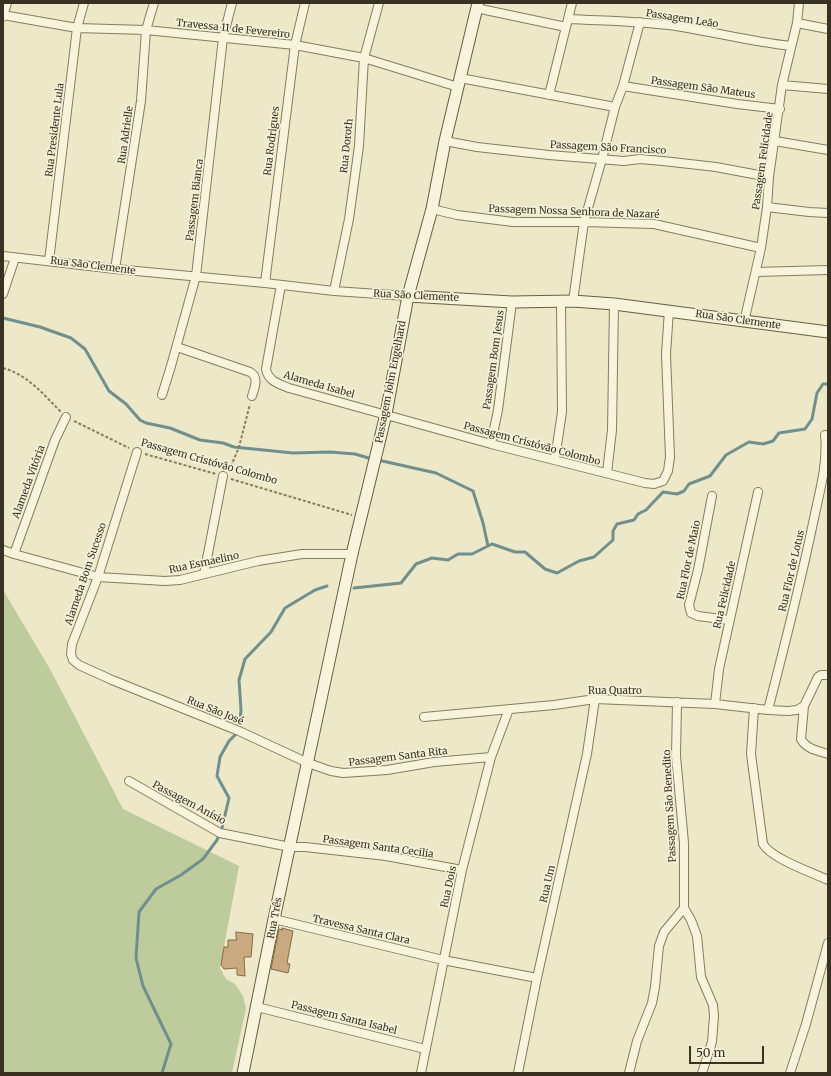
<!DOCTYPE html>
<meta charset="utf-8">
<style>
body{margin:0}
#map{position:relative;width:831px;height:1076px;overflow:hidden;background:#ede8c8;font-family:Merriweather,serif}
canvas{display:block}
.frame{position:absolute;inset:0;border:4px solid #393121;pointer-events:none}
.scale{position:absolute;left:689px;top:1046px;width:75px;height:18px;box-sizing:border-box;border:2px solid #393121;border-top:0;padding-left:5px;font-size:12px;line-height:14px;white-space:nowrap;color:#393121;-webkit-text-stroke:3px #f4f1d8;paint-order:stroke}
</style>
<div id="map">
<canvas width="831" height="1076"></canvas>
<div class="frame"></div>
<div class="scale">50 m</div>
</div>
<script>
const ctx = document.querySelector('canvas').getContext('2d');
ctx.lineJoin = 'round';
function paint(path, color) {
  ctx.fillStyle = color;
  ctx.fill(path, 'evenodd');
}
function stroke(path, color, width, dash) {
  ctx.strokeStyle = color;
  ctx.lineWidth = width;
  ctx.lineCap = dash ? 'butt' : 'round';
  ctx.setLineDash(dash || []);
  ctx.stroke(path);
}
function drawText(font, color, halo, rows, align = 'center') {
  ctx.font = font + ' Merriweather,serif';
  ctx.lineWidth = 3.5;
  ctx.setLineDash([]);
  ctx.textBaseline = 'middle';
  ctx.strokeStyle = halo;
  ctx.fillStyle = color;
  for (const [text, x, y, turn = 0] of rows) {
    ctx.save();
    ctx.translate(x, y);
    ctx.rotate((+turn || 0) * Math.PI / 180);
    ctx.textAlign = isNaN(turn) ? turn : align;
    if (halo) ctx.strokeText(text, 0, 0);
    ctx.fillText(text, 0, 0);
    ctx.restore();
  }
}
const green = new Path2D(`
 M3 590 50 669 123 809 239 866 220 968 226 979 235 984 243 996 246 1008 232 1073H3Z`);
const stream = new Path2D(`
 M3 318 40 327 71 338 85 349 109 391 126 404 140 420 146 423 170 428 200 440 223 443 234 447 293 453 330 452 355 454 372 459
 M378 460 436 473 473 491 483 523 488 546
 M354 588 401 583 416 564 432 558 448 560 458 554H472L492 544 515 552H525L545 569 557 573 579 561 594 557 613 540V531L617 524 634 520 638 514 646 510 663 492 677 494 684 491 689 484 710 476 726 455 749 442 763 444 773 441 779 433 805 429 812 419 817 393 823 384H828
 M162 1073 171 1044 143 986 136 958 139 912 156 889 181 875 203 859 217 840 222 828 229 798 217 776 220 757 229 741 239 731 241 710 239 680 245 659 271 632 285 608 315 590 327 586`);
const building = new Path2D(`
 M282 928 293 931 287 963 290 964 288 973 271 969 279 929 282 930Z
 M236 932 253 934 251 957H244L245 976 237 975V968L224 969 221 965 224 947H228V940H236Z`);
const path = new Path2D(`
 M3 368C28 375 43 394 61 412
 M74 421 129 448
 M145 454 216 474
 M229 471 239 447 250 404
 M231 479 352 515`);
const minor = new Path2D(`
 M476 8 566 27
 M3 15 77 28 146 30 295 45 364 58 458 87
 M3 17 7 3
 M569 19C606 21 645 21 682 27 718 33 754 42 791 46
 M797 23 828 29
 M460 78 615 107
 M782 85 828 89
 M623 86 737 104 780 109
 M549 95 572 3
 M445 141 477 147 549 155 624 161 640 159 663 161 716 167 769 177
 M775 141 828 150
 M767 207 809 212 828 213
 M432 209 457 215 513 222H584L654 224 761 248
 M3 256 115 269 265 283 334 291 408 296
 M49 261 77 28 84 3
 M115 269 141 101 146 30 154 3
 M756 272 828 270
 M265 283 295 45 305 3
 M281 285 266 369C268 381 279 384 289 388L491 444 645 483 654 484 663 481 668 471 670 457 666 354 669 310
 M334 291 349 219 359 146 364 58 379 3
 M3 294 15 258
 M573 301 584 222 602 159 615 107 623 86 640 22
 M744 322 761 248 767 207 769 177 782 85 797 23 799 3
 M177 347 250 372C259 377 255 387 252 396
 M162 395 171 366 196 276 223 38 232 3
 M491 444 498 410 512 302
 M137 452 98 577 72 644 71 654 73 660 79 665 112 680 239 731 308 763 331 771 343 773 387 770 434 762 491 757
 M555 459 562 412 561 300
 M607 473 612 430 614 304
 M712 496 698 570 689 605 691 613 698 616 729 620
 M3 550 14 554 98 577 165 581 180 580 258 561 302 554H352
 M14 554 55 440 66 417
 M204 574 223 476
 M828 675H821L818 677 804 706 801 739C806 749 819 751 828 754
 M715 704 719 669 758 492
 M754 708 751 754 763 844C772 859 811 872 828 880
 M768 710C784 648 800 586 813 523 819 494 828 464 825 435
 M424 717 554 705 595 699 715 704 768 710 788 711 797 710 804 706
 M129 781 220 833 290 847H305L386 856 462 870
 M684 908 691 920 697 936 701 977 713 1005 714 1016 712 1042 702 1073
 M274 919 443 960 537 978
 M257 1007 425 1049
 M421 1073 462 870 491 757 509 709
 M518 1073 537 978 587 754 595 699
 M629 1073 637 1041 652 1003 655 987 659 946 664 932 684 908V843L676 756 677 702
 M790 1073 806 1024 828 943`);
const secondary = new Path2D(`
 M408 296 512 302 573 301 614 304 828 332
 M243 1073 274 919 352 554 386 414 408 296 432 209 445 141 478 3`);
const streetNames = [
 ["Passagem Leão",682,19,9],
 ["Travessa 11 de Fevereiro",233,29,6],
 ["Passagem São Mateus",703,88,8],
 ["Rua Presidente Lula",55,130,-83],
 ["Rua Adrielle",126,135,-82],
 ["Rua Rodrigues",272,141,-83],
 ["Rua Doroth",347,146,-84],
 ["Passagem São Francisco",608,148,3],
 ["Passagem Felicidade",763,161,-82],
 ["Passagem Bianca",195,200,-83],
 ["Passagem Nossa Senhora de Nazaré",574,212,2],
 ["Rua São Clemente",93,266,7],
 ["Rua São Clemente",416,296,3],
 ["Rua São Clemente",738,320,8],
 ["Passagem Bom Jesus",494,360,-82],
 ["Passagem John Engelhard",391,382,-79],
 ["Alameda Isabel",319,385,16],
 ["Passagem Cristóvão Colombo",532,444,15],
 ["Passagem Cristóvão Colombo",209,462,16],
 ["Alameda Vitória",29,482,-70],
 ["Rua Flor de Maio",689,560,-78],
 ["Rua Esmaelino",204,563,-12],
 ["Rua Flor de Lotus",792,571,-77],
 ["Alameda Bom Sucesso",86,574,-71],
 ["Rua Felicidade",725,595,-77],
 ["Rua Quatro",615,691],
 ["Rua São José",215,711,22],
 ["Passagem Santa Rita",398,757,-7],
 ["Passagem Anísio",189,803,28],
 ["Passagem São Benedito",670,806,-93],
 ["Passagem Santa Cecilia",378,847,8],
 ["Rua Um",548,884,-77],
 ["Rua Dois",449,887,-78],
 ["Rua Três",275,918,-79],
 ["Travessa Santa Clara",361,930,13],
 ["Passagem Santa Isabel",344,1018,14]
];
paint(green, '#becb9c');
stroke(stream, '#708f8d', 3);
paint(building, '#c9aa80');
stroke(building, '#866945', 1);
stroke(minor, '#887b5e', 10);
stroke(secondary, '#6a5c41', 13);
stroke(path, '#887b5e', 2, [3, 2]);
stroke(minor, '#f8f4dc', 8);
stroke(secondary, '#f8f4dc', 11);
drawText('10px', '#393121', '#f4f1d8', streetNames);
</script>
